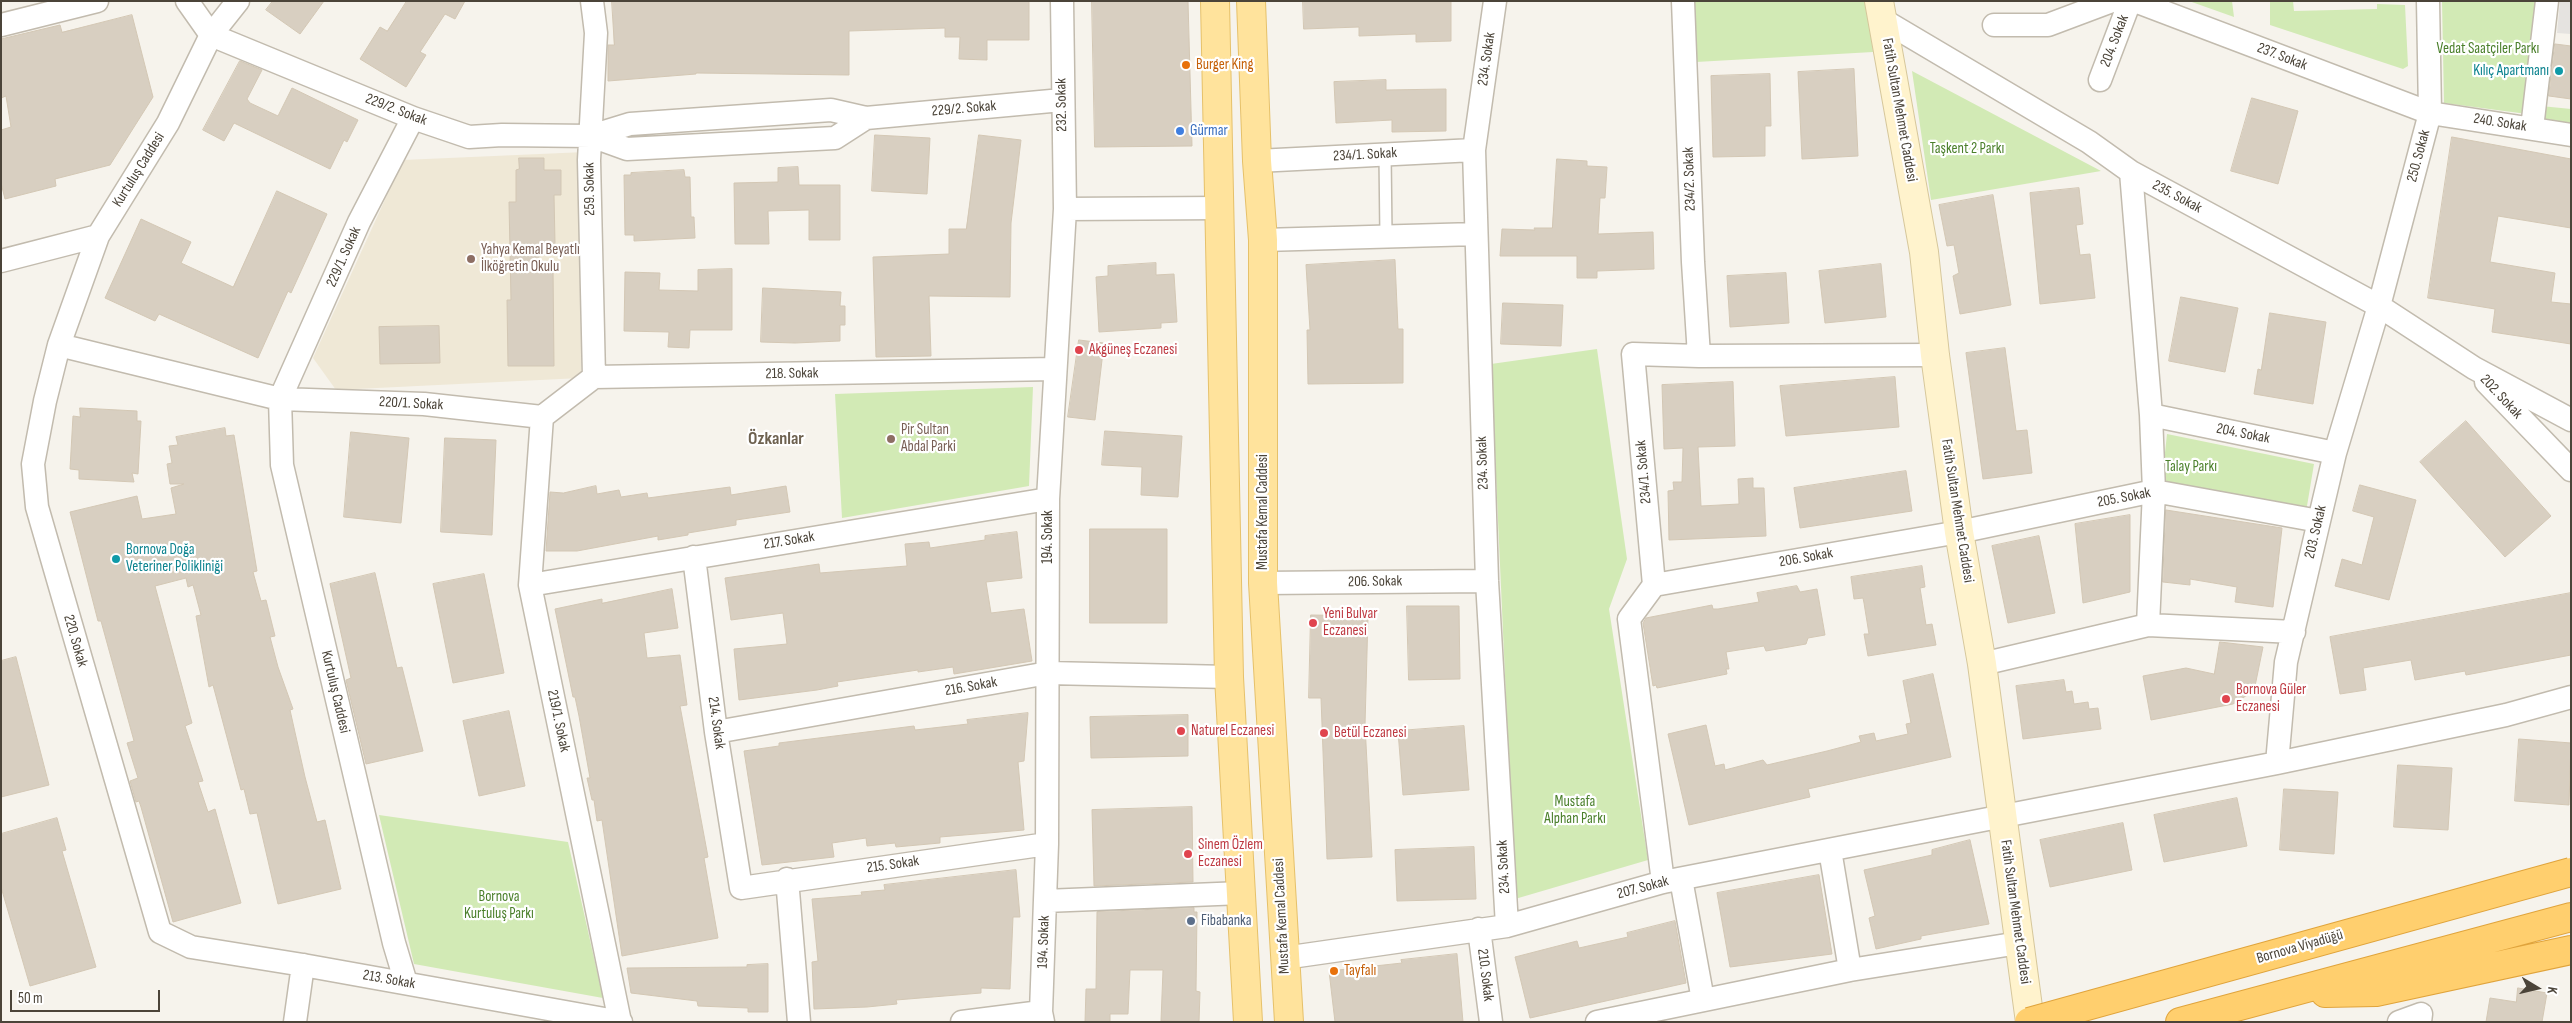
<!DOCTYPE html>
<meta charset="utf-8">
<style>
body{margin:0}
#map{position:relative;width:2572px;height:1023px;overflow:hidden;background:#f6f3ec;font-family:"Sofia Sans Condensed",sans-serif}
canvas{display:block}
.frame{position:absolute;inset:0;border:2px solid #4b4439;pointer-events:none}
.north{position:absolute;left:2512px;top:963px;width:50px;height:50px;-webkit-text-stroke:4px #fff;paint-order:stroke;rotate:99deg;font-size:14px;font-weight:700;line-height:20px;text-align:center;color:#4b4439}
.north::after{content:'';display:block;margin:auto;width:18px;height:22px;background:#4b4439;clip-path:polygon(50% 0,100% 100%,50% 72%,0 100%)}
.scale{position:absolute;left:10px;top:990px;width:150px;height:22px;box-sizing:border-box;border:2px solid #4b4439;border-top:0;padding-left:6px;font-size:15px;line-height:18px;white-space:nowrap;color:#4b4439;-webkit-text-stroke:4px #fff;paint-order:stroke}
</style>
<div id="map">
<canvas width="2572" height="1023"></canvas>
<div class="frame"></div>
<div class="north">K</div>
<div class="scale">50 m</div>
</div>
<script>
const ctx = document.querySelector('canvas').getContext('2d');
ctx.lineJoin = 'round';
function paint(path, color) {
  ctx.fillStyle = color;
  ctx.fill(path, 'evenodd');
}
function stroke(path, color, width, dash) {
  ctx.strokeStyle = color;
  ctx.lineWidth = width;
  ctx.lineCap = dash ? 'butt' : 'round';
  ctx.setLineDash(dash || []);
  ctx.stroke(path);
}
function drawText(font, color, halo, rows, align = 'center') {
  ctx.font = font + ' "Sofia Sans Condensed",sans-serif';
  ctx.lineWidth = 4.5;
  ctx.setLineDash([]);
  ctx.textBaseline = 'middle';
  ctx.strokeStyle = halo;
  ctx.fillStyle = color;
  for (const [text, x, y, turn = 0] of rows) {
    ctx.save();
    ctx.translate(x, y);
    ctx.rotate((+turn || 0) * Math.PI / 180);
    ctx.textAlign = isNaN(turn) ? turn : align;
    if (halo) ctx.strokeText(text, 0, 0);
    ctx.fillText(text, 0, 0);
    ctx.restore();
  }
}
const education = new Path2D(`
 M585 152 581 378 336 390 313 358 403 160Z`);
const green = new Path2D(`
 M1693 1H1870L1873 52 1696 62Z
 M2189 1H2232L2234 17Z
 M2270 1H2293L2294 11 2377 9V4L2405 5 2408 66 2403 69 2270 25Z
 M2442 1H2538L2527 114 2444 103Z
 M1912 71 2101 171 1931 200Z
 M2541 106 2571 109V124L2540 122Z
 M1597 349 1627 559 1609 609 1648 860 1515 899 1491 364Z
 M1033 387 1029 486 842 518 835 394Z
 M2167 434 2314 464 2306 512 2161 490Z
 M379 815 568 842 603 998 414 964Z`);
const parking = new Path2D(`
 M2560 1H2571V34L2557 33Z`);
const building = new Path2D(`
 M273 1H324L300 34 266 10Z
 M407 1H465L455 19 445 14 420 52 426 55 406 87 360 59 380 27 387 31Z
 M612 1H1029V40H987V60L959 59 960 37H945V28L849 31V75L696 73V74L608 81V45H614Z
 M1092 1H1188L1192 146 1095 147Z
 M1303 1H1451V41L1416 42V34L1359 36V27L1304 29Z
 M132 15 153 97 110 165 55 179 56 186 5 199 1 183V130L11 127 6 96 1 98V39L60 25 62 32Z
 M2555 44 2571 46V99L2549 96Z
 M240 61 262 70 247 99 250 103 278 116 292 88 358 120 347 142 344 140 330 169 234 123 224 141 203 130Z
 M1854 69 1858 156 1802 159 1798 72Z
 M1770 74 1771 126H1765V156L1713 157 1711 76Z
 M1386 80V90L1446 89V131L1392 132V120L1336 123 1334 82Z
 M2252 98 2298 111 2278 184 2231 171Z
 M875 135 930 138 927 194 872 191Z
 M979 135 1021 140 1011 223 1010 297 929 296 931 356 876 357 873 257 949 254V229H966Z
 M2452 137 2571 159V228L2498 216 2490 262 2555 273 2551 302 2571 304V344L2492 332 2495 309 2428 298Z
 M519 158H544V170H561V195H554L555 244H539V267L553 268 554 366H508L507 300H511L509 202H516V170L519 169Z
 M1557 159 1587 161V166L1607 167 1605 198H1600L1598 234 1653 232 1654 269 1597 271V278H1577V256H1500L1502 229 1535 230 1534 228H1552Z
 M798 167 799 185H840V240H809V210L768 211 769 244H735L734 183 778 182V168Z
 M684 170 685 177H690L691 217H694L695 238 634 241V235H625L624 175H631V173Z
 M2079 188 2083 224 2076 225 2080 255 2090 254 2095 298 2040 304 2030 193Z
 M277 191 327 214 291 293 288 291 258 358 159 314 155 321 105 298 141 219 191 242 181 263 233 287Z
 M1993 195 2011 305 1960 314 1953 276 1959 273 1954 245 1947 246 1939 205Z
 M1395 260 1398 329H1403V383L1308 384 1307 330H1310L1306 265Z
 M1156 263V275L1174 274 1177 322 1161 323V328L1099 332 1096 277 1108 276V266Z
 M1881 264 1886 317 1825 323 1819 271Z
 M732 269V330H690L689 348 668 347 669 332 624 331 625 272 660 273 659 290 698 291V270Z
 M1786 273 1789 323 1730 327 1727 276Z
 M763 288 841 292 840 306H845V325H840V341L795 343 761 342Z
 M2181 297 2238 308 2225 372 2169 361Z
 M1503 303 1563 305 1561 346 1501 344Z
 M2270 313 2326 322 2313 404 2254 394 2258 369 2261 370Z
 M439 326 440 363 380 364 379 327Z
 M1079 340 1104 343 1095 420 1068 417Z
 M2005 348 2016 431 2027 430 2032 473 1983 479 1966 353Z
 M1895 377 1899 427 1786 436 1780 386Z
 M1733 382 1735 446 1698 447 1701 506 1739 504 1738 479 1753 478V488H1764L1766 536 1669 540 1668 491 1674 490 1673 482H1682L1683 448 1664 449 1662 385Z
 M80 408 137 411V421H141L138 474 132 473 134 482 79 479V470L70 469 73 416 80 417Z
 M2466 421 2551 516 2505 557 2420 462Z
 M225 428 226 436 234 435 257 571 253 572 261 601 266 600 275 636 270 637 278 667 293 709 290 710 305 777 317 822 325 820 341 889 278 904 257 813 250 814 244 789 241 790 213 685 209 687 196 616 201 615 193 585 188 587 186 578 155 586 192 723 185 726 203 781 198 782 208 812 215 809 241 903 173 922 141 807 139 801 136 802 130 781 138 778 127 743 134 741 101 621H98L70 512 137 496 142 519 176 514 171 488 184 484H170L167 464 172 463 169 446 178 445 176 437Z
 M1105 431 1182 436 1178 497 1141 495 1142 467 1102 465Z
 M351 432 409 438 401 523 344 517Z
 M445 438 496 440 492 535 441 532Z
 M1906 471 1912 511 1800 528 1794 488Z
 M2360 485 2416 500 2389 600 2335 586 2342 559 2362 565 2374 517 2353 511Z
 M596 486 597 494 619 490 621 497 647 493 648 498 730 487 731 495 786 486 790 512 736 520V525L688 533V535L658 540V536L577 551H546L550 492 563 493Z
 M2166 510 2282 528 2273 607 2235 602 2237 587 2190 579V585L2163 582Z
 M2130 515V592L2083 603 2075 524Z
 M1090 529H1167V623H1090Z
 M1017 532 1022 578 986 582 991 613 1024 609 1032 661 954 674 953 667 918 672V670L837 682 838 686 817 690 739 700 734 649 787 644 783 613 731 620 725 578 819 564 820 573 907 566 905 544 929 542 930 548 985 540V536Z
 M2039 536 2055 613 2008 623 1992 546Z
 M1922 566 1925 587 1920 588 1926 625 1932 624 1936 645 1868 656 1864 634H1869L1864 603 1863 598 1854 599 1851 577Z
 M375 573 397 668 402 667 423 751 366 764 346 680 351 678 330 584Z
 M484 574 504 673 453 683 433 584Z
 M1797 586 1800 592 1817 589 1825 635 1808 638 1806 644 1766 651 1764 646 1726 652 1729 669H1726L1727 674 1657 688 1656 685 1653 686 1643 623 1646 618 1712 605 1713 609H1718L1759 602 1757 593Z
 M672 589 678 628 644 633 647 658 680 655 687 705 680 706 708 857 704 858 718 938 622 956 602 820 597 821 594 800H592L587 778H590L579 716 575 697H573L555 609 602 599V603Z
 M2571 593V655L2466 675 2465 671 2415 680 2411 660 2363 668 2366 690 2340 694 2330 637Z
 M1407 606H1459L1460 679 1409 680Z
 M1311 615 1368 616 1365 725 1372 857 1327 859 1321 698H1309Z
 M2220 642 2263 647 2254 691 2233 704 2151 720 2143 676 2186 668 2214 674Z
 M16 657 49 785 1 797V661Z
 M1933 674 1951 757 1808 789 1810 797 1689 825 1668 734 1706 725 1715 766 1724 764 1725 770 1763 760 1767 765 1827 751 1861 742 1859 736 1874 733 1876 741 1908 734 1906 724 1911 723 1903 681Z
 M2064 680 2066 692 2072 691 2074 704 2088 702 2089 709 2098 708 2101 729 2023 739 2016 686Z
 M509 711 525 786 479 796 463 721Z
 M1028 713 1024 761 1018 762 1024 830 940 837V843L896 847 895 843 867 846 866 838 832 843 834 857 762 865 744 751 779 746V743L914 726 915 730 968 724 967 720Z
 M1188 715V756L1091 758 1090 717Z
 M1464 726 1469 790 1403 795 1398 731Z
 M2519 739 2571 743 2569 805 2515 801Z
 M2398 765 2452 768 2448 830 2394 827Z
 M2284 789 2338 792 2334 854 2280 850Z
 M2237 798 2247 846 2164 862 2154 815Z
 M1192 807 1193 882 1094 886 1092 810Z
 M57 818 66 850 62 851 96 967 30 986 1 887V834Z
 M2123 823 2132 870 2050 887 2040 840Z
 M1970 840 1989 924 1921 936V939L1876 949 1869 918 1875 916 1864 870 1932 855V850Z
 M1474 847 1476 899 1397 901 1395 850Z
 M1016 870 1020 917H1013L1010 989 981 988V993L896 1000 897 1004 867 1007 814 1009 812 962 818 961 812 899 862 895 861 892 885 890 884 885Z
 M1819 875 1832 954 1730 967 1717 893Z
 M1194 908V912H1197L1196 991 1200 992 1199 1022 1161 1021 1163 970H1130L1128 1014H1110V1022H1085L1086 989H1096L1097 912Z
 M1675 921 1686 983 1530 1018 1515 957 1577 941 1579 948 1628 937 1627 933Z
 M1457 954 1463 1022H1335L1329 971 1402 963 1401 960Z
 M768 964V1012H748V1008L698 1006 697 1001 631 993 627 968 747 967V965Z
 M2518 988 2547 993 2542 1022H2486L2490 998 2516 1002Z`);
const lane = new Path2D(`
 M1385 154 1386 236`);
const street = new Path2D(`
 M187 1 211 35
 M238 1 211 35 168 123 98 236 59 345 45 401 33 464 37 507 160 932 191 947 303 965 621 1022
 M592 1 596 33 589 160 594 377
 M1062 1 1065 209
 M1495 1 1474 150 1487 581 1507 926
 M1683 1 1693 262 1699 356
 M2135 1 2430 113 2571 135
 M1883 20 2089 142 2131 172 2379 306 2474 368 2571 420
 M1 25 97 1
 M1994 25H2048L2112 1
 M211 35 413 118 469 137 502 135 591 136 630 124 831 110 866 118 1062 100
 M2100 80 2130 1
 M2532 128 2547 1
 M591 136 627 149 835 138 866 118
 M1257 161 1474 150
 M2131 172 2151 415 2154 491 2148 625 2294 632
 M1263 240 1476 234
 M1 261 98 236
 M59 345 280 399 424 404 542 417
 M2486 382 2571 470
 M2151 415 2335 453
 M542 417 530 585 620 1022
 M542 417 594 377 1055 369
 M694 557 716 732 741 888 1047 844
 M1263 583 1487 581
 M530 585 1048 499
 M1654 585 1959 532 2154 491 2319 521
 M1982 664 2148 625
 M716 732 1048 673 1229 677
 M2277 763 2286 662 2319 521 2335 453 2379 306 2430 113 2428 1
 M1830 850 1850 970
 M787 879 799 1022
 M1681 879 1703 1000
 M1663 882 1629 619 1654 585 1633 354 1699 356 1935 355
 M1045 901 1242 893
 M1479 929 1491 1022
 M1284 958 1507 926 1663 882 2277 763 2506 715 2571 697
 M406 983 394 943 282 465 280 399 359 222 413 118
 M295 1022 303 965
 M962 1022 1041 1012
 M1043 1022 1041 1012 1047 844 1048 499 1065 209 1221 208
 M1597 1022 1850 970 2019 943
 M2399 1022 2421 1014 2420 1022`);
const secondary = new Path2D(`
 M1879 1 1924 252 1935 355 1959 532 1982 664 2030 1022`);
const primary = new Path2D(`
 M1215 1 1229 677 1248 1022
 M1251 1 1257 161 1263 240V583L1289 1022`);
const highway = new Path2D(`
 M2325 993 2376 992 2571 950
 M2180 1022 2571 917`);
const highwayBridge = new Path2D(`
 M2029 1022 2571 872`);
const markers = [
 [1186,65,5,"#e8710a"],
 [2559,71,5,"#0f9aa8"],
 [1180,131,5,"#3f7fe0"],
 [471,259,5,"#8d6e63"],
 [1079,350,5,"#e0444e"],
 [891,439,5,"#8d6e63"],
 [116,559,5,"#0f9aa8"],
 [1313,623,5,"#e0444e"],
 [2226,699,5,"#e0444e"],
 [1181,731,5,"#e0444e"],
 [1324,733,5,"#e0444e"],
 [1188,854,5,"#e0444e"],
 [1191,921,5,"#5c6f8a"],
 [1334,971,5,"#e8710a"]
];
const streetNames = [
 ["204. Sokak",2115,41,-69],
 ["237. Sokak",2282,57,21],
 ["234. Sokak",1487,59,-82],
 ["232. Sokak",1062,105,-91],
 ["229/2. Sokak",964,109,-5],
 ["229/2. Sokak",396,110,21],
 ["Fatih Sultan Mehmet Caddesi",1899,110,80],
 ["240. Sokak",2500,123,9],
 ["234/1. Sokak",1365,155,-3],
 ["250. Sokak",2419,156,-75],
 ["Kurtuluş Caddesi",139,170,-58],
 ["234/2. Sokak",1690,179,-92],
 ["259. Sokak",590,189,-91],
 ["235. Sokak",2177,197,28],
 ["229/1. Sokak",344,257,-66],
 ["218. Sokak",792,374,-1],
 ["202. Sokak",2501,397,47],
 ["220/1. Sokak",411,404,3],
 ["204. Sokak",2243,434,11],
 ["234. Sokak",1483,463,-92],
 ["234/1. Sokak",1644,472,-95],
 ["205. Sokak",2124,498,-11],
 ["Fatih Sultan Mehmet Caddesi",1957,511,81],
 ["Mustafa Kemal Caddesi",1263,512,-90],
 ["203. Sokak",2316,532,-77],
 ["194. Sokak",1048,537,-90],
 ["217. Sokak",789,541,-9],
 ["206. Sokak",1806,558,-10],
 ["206. Sokak",1375,582,-1],
 ["220. Sokak",75,641,74],
 ["216. Sokak",971,687,-10],
 ["Kurtuluş Caddesi",335,692,77],
 ["219/1. Sokak",558,721,78],
 ["214. Sokak",716,723,82],
 ["215. Sokak",893,865,-8],
 ["234. Sokak",1504,867,-93],
 ["207. Sokak",1643,888,-15],
 ["Fatih Sultan Mehmet Caddesi",2015,912,82],
 ["Mustafa Kemal Caddesi",1282,916,-93],
 ["194. Sokak",1044,942,-88],
 ["Bornova Viyadüğü",2300,947,-16],
 ["210. Sokak",1485,975,83],
 ["213. Sokak",389,980,10]
];
const parkNames = [
 ["Vedat Saatçiler Parkı",2488,49],
 ["Taşkent 2 Parkı",1967,149],
 ["Talay Parkı",2191,467],
 ["Mustafa",1575,802],
 ["Alphan Parkı",1575,819],
 ["Bornova",499,897],
 ["Kurtuluş Parkı",499,914]
];
const foodNames = [
 ["Burger King",1196,65],
 ["Tayfalı",1344,971]
];
const cultureNames = [
 ["Kılıç Apartmanı",2549,71],
 ["Bornova Doğa",126,550,"left"],
 ["Veteriner Polikliniği",126,567,"left"]
];
const shopNames = [
 ["Gürmar",1190,131]
];
const educationNames = [
 ["Yahya Kemal Beyatlı",481,250],
 ["İlköğretin Okulu",481,267],
 ["Pir Sultan",901,430],
 ["Abdal Parki",901,447]
];
const healthNames = [
 ["Akgüneş Eczanesi",1089,350],
 ["Yeni Bulvar",1323,614],
 ["Eczanesi",1323,631],
 ["Bornova Güler",2236,690],
 ["Eczanesi",2236,707],
 ["Naturel Eczanesi",1191,731],
 ["Betül Eczanesi",1334,733],
 ["Sinem Özlem",1198,845],
 ["Eczanesi",1198,862]
];
const serviceNames = [
 ["Fibabanka",1201,921]
];
const quarterNames = [
 ["Özkanlar",776,439]
];
paint(education, '#efe8d6');
paint(green, '#d2eab5');
paint(parking, '#e5e3e0');
paint(building, '#d8cfc1');
stroke(building, '#d3c7b4', 1);
stroke(lane, '#c2bbae', 14);
stroke(street, '#c2bbae', 25);
stroke(secondary, '#d6c79b', 30);
stroke(primary, '#e6c16a', 30);
stroke(highway, '#e0a43c', 30);
stroke(lane, '#fff', 11);
stroke(street, '#fff', 22);
stroke(secondary, '#fff3cd', 28);
stroke(primary, '#ffe39c', 28);
stroke(highway, '#ffcf6e', 28);
stroke(highwayBridge, '#e0a43c', 30, []);
stroke(highwayBridge, '#ffcf6e', 28);
for (const [x, y, r, color] of markers) {
  const dot = new Path2D();
  dot.arc(x, y, r, 0, 2 * Math.PI);
  ctx.fillStyle = color;
  ctx.fill(dot);
  stroke(dot, '#fff', 2);
}
drawText('15px', '#4b4439', '#fff', streetNames);
drawText('15px', '#4a7f2a', '#fff', parkNames);
drawText('15px', '#c56008', '#fff', foodNames, 'left');
drawText('15px', '#0d838f', '#fff', cultureNames, 'right');
drawText('15px', '#366cbe', '#fff', shopNames, 'left');
drawText('15px', '#785e54', '#fff', educationNames, 'left');
drawText('15px', '#be3a42', '#fff', healthNames, 'left');
drawText('15px', '#4e5e75', '#fff', serviceNames, 'left');
drawText('bold 18px', '#6e6250', '#fff', quarterNames);
</script>
